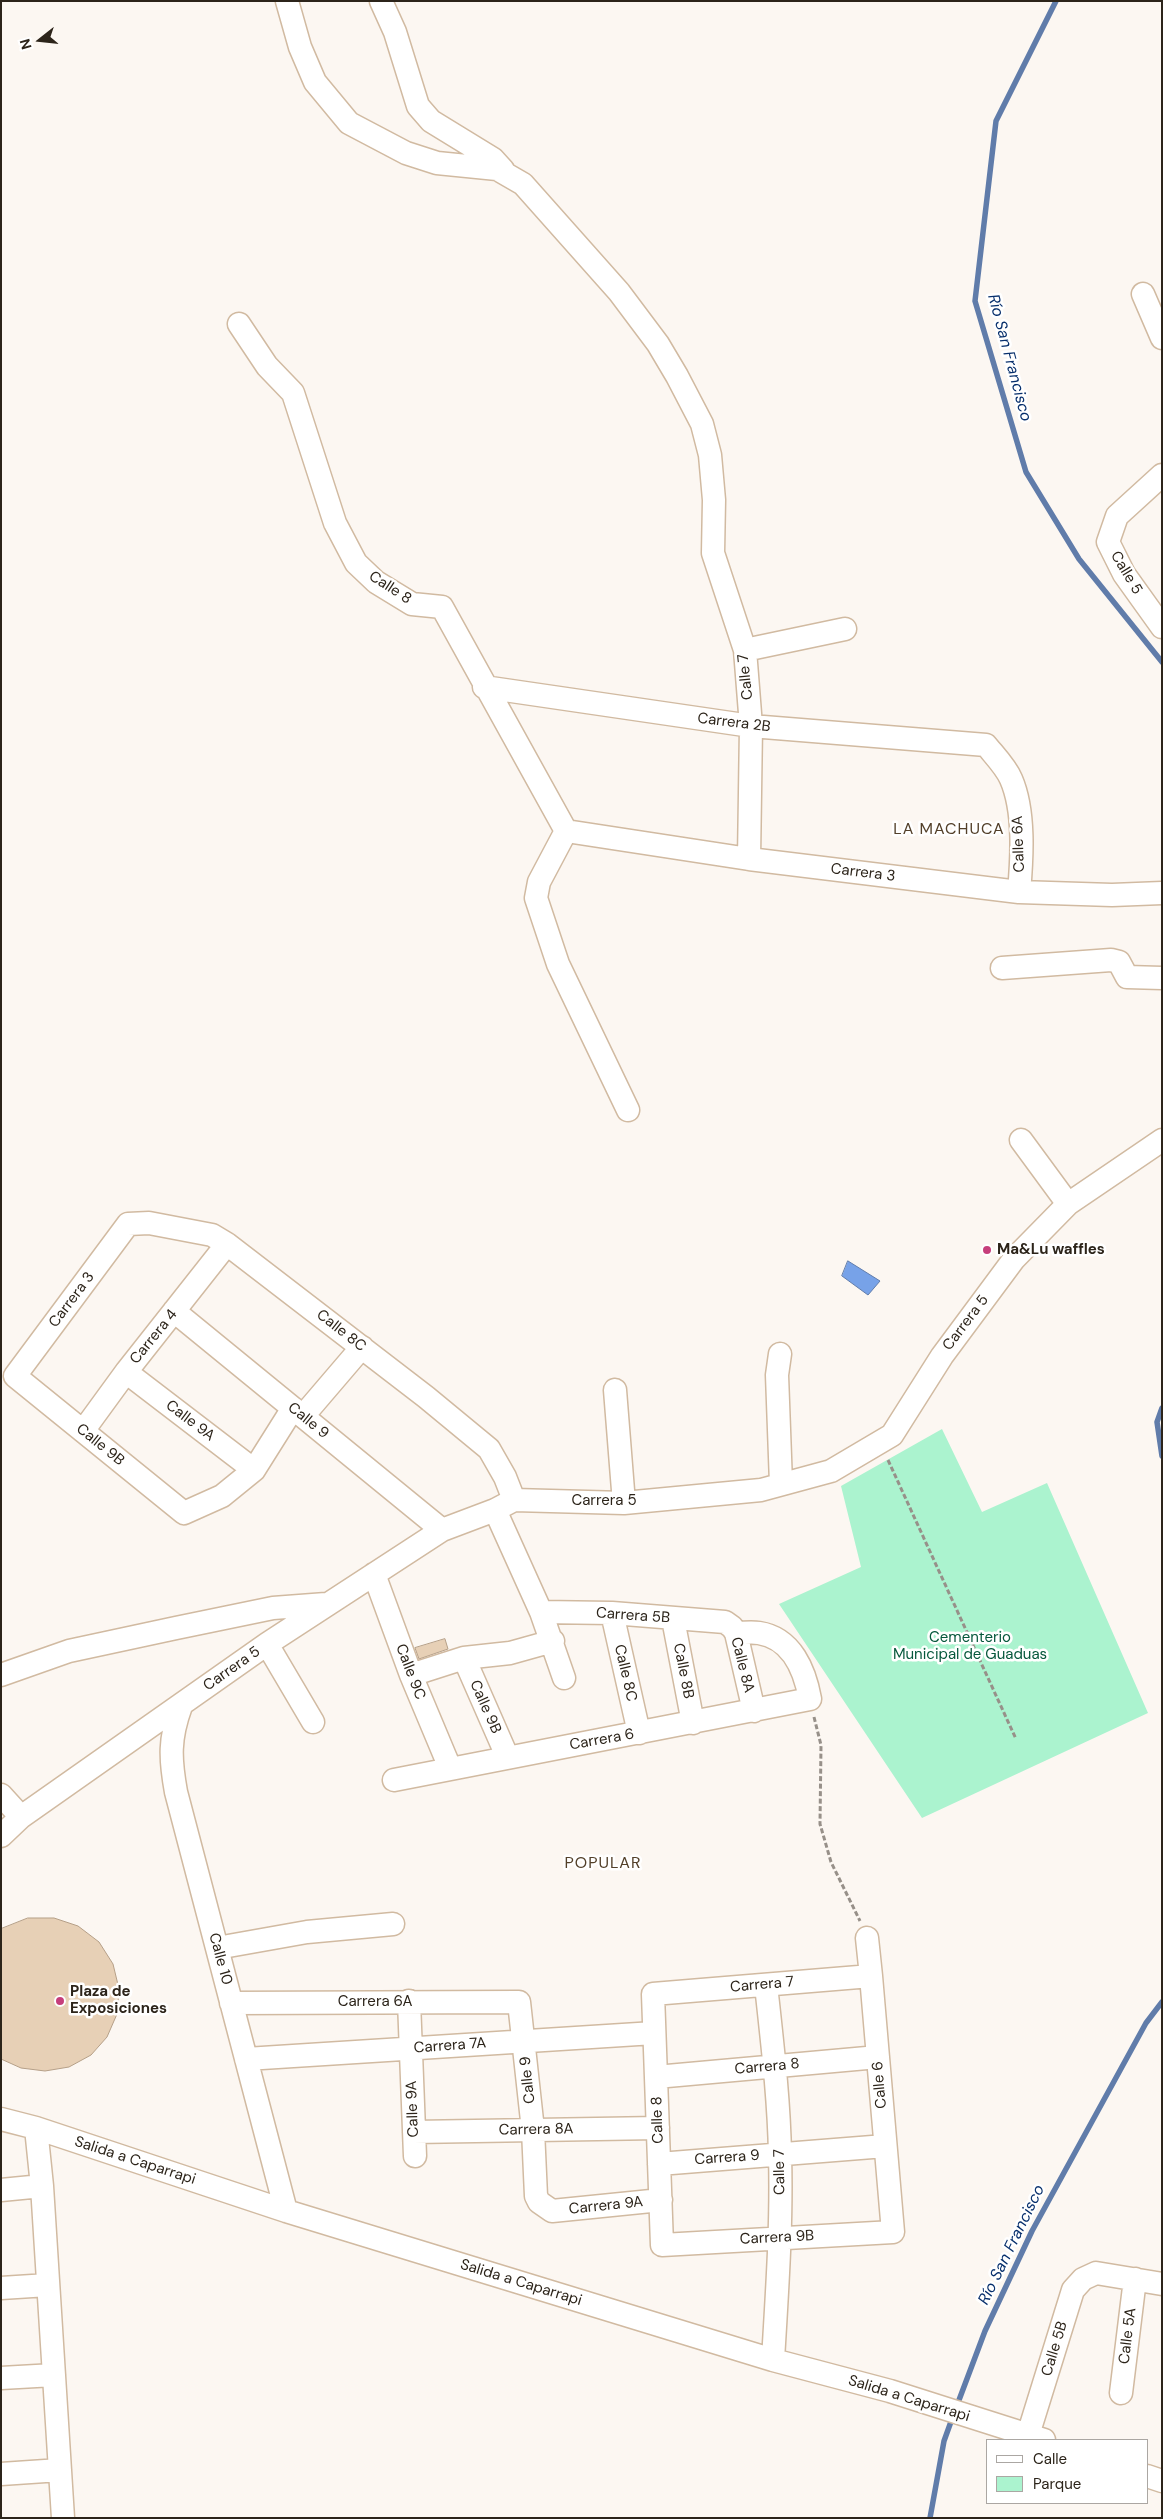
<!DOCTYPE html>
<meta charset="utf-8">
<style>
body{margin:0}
#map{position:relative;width:1163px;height:2519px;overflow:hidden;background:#fcf7f2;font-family:"DM Sans",sans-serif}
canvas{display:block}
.frame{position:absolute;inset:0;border:2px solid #2c241a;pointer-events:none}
.legend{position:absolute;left:986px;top:2439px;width:162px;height:65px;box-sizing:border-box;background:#fff;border:1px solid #aba7a3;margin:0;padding:6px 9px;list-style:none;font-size:15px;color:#2c241a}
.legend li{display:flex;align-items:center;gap:10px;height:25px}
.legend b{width:25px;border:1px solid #aba7a3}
.north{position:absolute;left:15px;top:15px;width:50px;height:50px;-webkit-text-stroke:4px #fff;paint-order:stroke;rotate:254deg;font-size:14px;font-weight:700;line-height:20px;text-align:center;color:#2c241a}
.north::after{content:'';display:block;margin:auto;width:18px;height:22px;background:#2c241a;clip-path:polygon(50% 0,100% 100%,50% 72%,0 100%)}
</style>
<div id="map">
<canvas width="1163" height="2519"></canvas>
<div class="frame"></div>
<ul class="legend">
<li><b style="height:6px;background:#fff"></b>Calle</li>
<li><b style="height:14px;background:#abf3cf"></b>Parque</li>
</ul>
<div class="north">N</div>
</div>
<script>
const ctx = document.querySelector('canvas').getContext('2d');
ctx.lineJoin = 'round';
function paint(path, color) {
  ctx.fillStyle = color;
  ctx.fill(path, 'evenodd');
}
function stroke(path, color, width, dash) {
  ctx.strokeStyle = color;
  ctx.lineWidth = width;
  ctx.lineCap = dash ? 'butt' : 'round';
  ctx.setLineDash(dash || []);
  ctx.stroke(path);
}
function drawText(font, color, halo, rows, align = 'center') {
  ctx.font = font + ' "DM Sans",sans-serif';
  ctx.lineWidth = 5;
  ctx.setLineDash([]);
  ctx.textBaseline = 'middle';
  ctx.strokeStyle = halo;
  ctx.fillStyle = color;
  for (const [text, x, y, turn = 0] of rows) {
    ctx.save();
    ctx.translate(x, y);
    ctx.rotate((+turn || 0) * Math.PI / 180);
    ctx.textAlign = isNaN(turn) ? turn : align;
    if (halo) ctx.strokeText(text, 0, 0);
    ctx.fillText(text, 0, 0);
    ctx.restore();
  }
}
const green = new Path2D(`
 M942 1429 982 1512 1047 1483 1148 1713 922 1818 779 1604 861 1567 841 1486Z`);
const water = new Path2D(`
 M848 1261 880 1281 868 1295 842 1276Z`);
const stream = new Path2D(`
 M1056 1 996 121 975 301 1026 472 1079 559 1162 662
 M1162 1408 1157 1422 1162 1456
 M956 2408 985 2331 1032 2231 1146 2023 1162 2002
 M930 2518 944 2441 953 2416`);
const building = new Path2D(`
 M445 1639 448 1649 419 1659 415 1648Z
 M28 1918H54L78 1926 99 1942 113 1964 119 1989 117 2014 107 2037 91 2055 69 2067 45 2071 21 2068 1 2059V1929Z`);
const path = new Path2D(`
 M888 1460 1016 1739
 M814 1717 821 1745 820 1824 831 1862 860 1921`);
const minor = new Path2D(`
 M287 1 300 47 315 82 349 123 406 153 437 163 497 169 523 184 619 292 658 344 677 376 702 424 710 455 714 500 713 553 745 650 751 726 749 859
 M381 1 395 32 418 106 431 121 493 159 503 170
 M1143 294 1162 338
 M239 324 267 366 293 393 335 523 356 563 376 582 412 604 442 607 566 831
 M1162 475 1117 516 1108 542 1124 574 1162 627
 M745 650 845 629
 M484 687 751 726 986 745C994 755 1006 767 1011 779 1025 811 1022 858 1019 892
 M566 831 749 859 1019 892 1112 895 1162 893
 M566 831 539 882 536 898 558 964 628 1110
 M1002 968 1111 960 1119 962 1127 977 1162 978
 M1021 1140 1068 1204
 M174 1311 442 1530
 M780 1354 777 1375 781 1484
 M126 1372 254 1470
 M615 1390 624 1503
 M293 1408 254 1470 222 1496 184 1513 15 1376 128 1224 149 1223 212 1235 227 1244 426 1397 489 1449 505 1477 514 1500
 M303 1416 362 1347
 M83 1431 126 1372 227 1244
 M495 1510 541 1612 564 1678
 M374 1574 411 1675 450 1768
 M541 1612 612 1613 725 1622 732 1627 736 1633 754 1711
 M612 1613 639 1733
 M673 1619 693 1723
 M267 1644 313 1722
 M464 1658 507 1756
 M1 1675 69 1651 176 1628 273 1608 326 1604
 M411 1675 464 1658 510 1653 553 1641
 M181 1706C169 1739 170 1759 176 1792L286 2211
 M394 1780 810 1699C805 1671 792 1638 759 1633 752 1632 743 1633 736 1633
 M1 1795 21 1817
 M1 1836 21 1817 267 1644 442 1530 495 1510 514 1500 624 1503 761 1490 831 1471 892 1435 942 1356 1014 1259 1068 1204 1162 1140
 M867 1938 871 1976 893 2232 662 2245 653 1994 871 1976
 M217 1948 307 1932 393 1924
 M766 1985C772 2041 779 2098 780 2155 782 2224 777 2292 773 2360
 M409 2001 415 2156
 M231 2003 519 2002 533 2130 536 2196 539 2202 552 2211 661 2200
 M246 2059 654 2033
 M656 2077 878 2057
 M1 2119 36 2128 286 2211 773 2360 890 2391 1044 2440
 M36 2128 42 2186 63 2518
 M414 2132 658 2128
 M659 2164 885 2146
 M1 2190 42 2186
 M1 2288 48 2285
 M1 2378 54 2375
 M1121 2393 1135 2279
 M1028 2435 1073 2290 1083 2279 1096 2273 1162 2284
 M1 2474 60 2470
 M1147 2476 1162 2481`);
const markers = [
 [987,1250,5,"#c63e7b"],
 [60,2001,5,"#c63e7b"]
];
const streetNames = [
 ["Calle 5",1126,573,59],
 ["Calle 8",390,588,33],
 ["Calle 7",746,677,-96],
 ["Carrera 2B",734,723,7],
 ["Calle 6A",1019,844,-92],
 ["Carrera 3",863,873,7],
 ["Carrera 3",72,1300,-53],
 ["Carrera 5",966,1323,-53],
 ["Calle 8C",341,1331,38],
 ["Carrera 4",154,1337,-51],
 ["Calle 9A",190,1421,37],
 ["Calle 9",308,1421,39],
 ["Calle 9B",100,1445,39],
 ["Carrera 5",604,1501],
 ["Carrera 5B",633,1616,4],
 ["Calle 8A",742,1665,76],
 ["Carrera 5",232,1669,-35],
 ["Calle 8B",683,1671,79],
 ["Calle 9C",410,1672,69],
 ["Calle 8C",625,1673,77],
 ["Calle 9B",485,1707,66],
 ["Carrera 6",602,1740,-10],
 ["Calle 10",220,1959,75],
 ["Carrera 7",762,1985,-5],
 ["Carrera 6A",375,2002],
 ["Carrera 7A",450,2046,-4],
 ["Carrera 8",767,2067,-5],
 ["Calle 9",528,2080,-96],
 ["Calle 6",880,2085,-95],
 ["Calle 9A",413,2109,-92],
 ["Calle 8",658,2120,-92],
 ["Carrera 8A",536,2130,-1],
 ["Carrera 9",727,2158,-4],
 ["Salida a Caparrapi",135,2161,18],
 ["Calle 7",780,2172,-91],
 ["Carrera 9A",606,2206,-6],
 ["Carrera 9B",777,2238,-3],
 ["Salida a Caparrapi",521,2283,17],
 ["Calle 5A",1128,2336,-83],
 ["Calle 5B",1055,2349,-73],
 ["Salida a Caparrapi",909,2399,17]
];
const poiNames = [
 ["Ma&Lu waffles",997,1250],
 ["Plaza de",70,1992],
 ["Exposiciones",70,2009]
];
const parkNames = [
 ["Cementerio",970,1638],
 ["Municipal de Guaduas",970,1655]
];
const waterNames = [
 ["Río San Francisco",1009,358,75],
 ["Río San Francisco",1012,2245,-64]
];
const neighbourhoodNames = [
 ["LA MACHUCA",949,830],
 ["POPULAR",603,1864]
];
paint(green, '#abf3cf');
paint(water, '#77a2e8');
stroke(water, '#607caa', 1);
stroke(stream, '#607caa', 5.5);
paint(building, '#e7d0b6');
stroke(building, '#b59f87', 1);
stroke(minor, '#d1baa1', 25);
stroke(path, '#979089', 3, [5, 2.5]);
stroke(minor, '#fff', 22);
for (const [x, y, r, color] of markers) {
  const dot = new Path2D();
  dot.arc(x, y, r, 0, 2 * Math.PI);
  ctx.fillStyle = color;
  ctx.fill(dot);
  stroke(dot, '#fff', 2);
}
drawText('15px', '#2c241a', '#fff', streetNames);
drawText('bold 15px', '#2c241a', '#fff', poiNames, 'left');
drawText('15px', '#06583c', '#fff', parkNames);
drawText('italic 16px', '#072f6c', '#fff', waterNames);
ctx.letterSpacing = '1px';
drawText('16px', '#53402a', '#fff', neighbourhoodNames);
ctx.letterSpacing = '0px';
</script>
